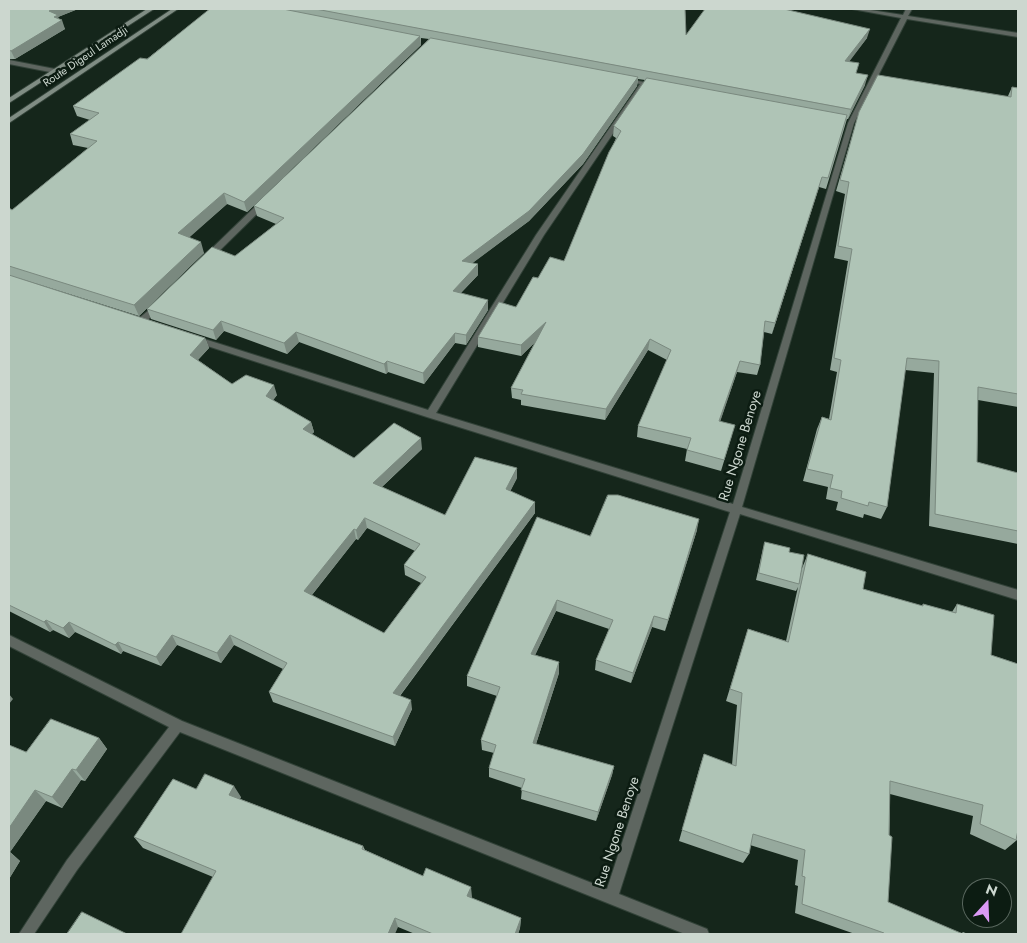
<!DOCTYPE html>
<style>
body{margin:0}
#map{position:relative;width:1027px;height:943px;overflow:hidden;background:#15261b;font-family:Jost,sans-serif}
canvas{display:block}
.frame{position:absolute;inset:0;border:10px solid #ccd7cf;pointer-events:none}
.north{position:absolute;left:962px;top:878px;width:50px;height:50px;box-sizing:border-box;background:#0c1c12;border:1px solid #59675e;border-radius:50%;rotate:20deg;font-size:14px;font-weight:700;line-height:20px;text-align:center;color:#ccd7cf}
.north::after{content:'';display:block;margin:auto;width:18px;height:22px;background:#db99f5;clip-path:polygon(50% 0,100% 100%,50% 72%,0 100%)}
</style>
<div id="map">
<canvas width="1027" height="943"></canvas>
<div class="frame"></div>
<div class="north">N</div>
</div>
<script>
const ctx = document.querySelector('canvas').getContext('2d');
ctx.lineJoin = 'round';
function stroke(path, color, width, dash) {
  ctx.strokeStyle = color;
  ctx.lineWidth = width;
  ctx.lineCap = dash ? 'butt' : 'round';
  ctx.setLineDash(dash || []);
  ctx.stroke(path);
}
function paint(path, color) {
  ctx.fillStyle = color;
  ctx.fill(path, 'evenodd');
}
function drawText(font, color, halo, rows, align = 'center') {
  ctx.font = font + ' Jost,sans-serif';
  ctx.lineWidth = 5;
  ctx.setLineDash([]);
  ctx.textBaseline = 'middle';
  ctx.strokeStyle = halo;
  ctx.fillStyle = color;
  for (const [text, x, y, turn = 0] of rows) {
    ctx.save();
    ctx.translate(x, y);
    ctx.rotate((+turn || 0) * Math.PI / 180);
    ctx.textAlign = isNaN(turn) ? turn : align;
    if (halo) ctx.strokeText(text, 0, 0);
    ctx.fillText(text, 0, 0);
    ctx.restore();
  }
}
const street = new Path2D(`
 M852 9H864L903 15 906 9H912L908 16 1018 33V37L907 19 854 123 742 507 1018 590V600L740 514 619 894 707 929 709 934H685L180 732 77 870 34 934H19L67 860 169 727 9 646V635L182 721 607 889 730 512 427 417 192 341 191 339 192 337H198L428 410 536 235 640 84 623 80V78L659 85V87L646 85 544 235 436 413 733 504 848 123 901 18Z
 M9 60 55 69 58 71 55 73 9 64Z
 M262 200H265L269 202 210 260H204V256Z
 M159 302 163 305 162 307 144 323H138L137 321 138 319Z`);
const secondary = new Path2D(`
 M147 9H154L9 103V98Z
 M172 9H178L9 123V118Z`);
const wall = new Path2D(`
 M9 9H78L58 17 65 29 15 59H9Z
 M210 9H685L686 35 867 38 849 61 856 73 865 85 848 119H847L826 189 819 187 772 334 764 332 760 365 757 375 737 372 720 421 732 435 721 471 685 461 687 449 637 437 638 426 667 360 648 350 605 420 521 405V400L512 398 511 388 535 342 521 356 478 347V337L516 307 538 278 564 261 616 138 613 136 614 126 645 80 638 79 637 86 583 164 529 221 472 263 478 275 461 293 488 310 466 345 455 343 424 384 388 372 386 374 299 342 287 354 224 331 216 340 151 319 147 309 235 256 276 224 257 216 254 206 429 39 421 38V45L247 212 227 204 189 237 204 253 139 316 9 275V208L12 210 88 148 73 145 70 134 90 120 77 116 73 106 147 59Z
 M1012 87 1018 88V407L978 400 977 462 1018 473V544L929 526 934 373 905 370 887 507 881 519 864 514 863 518 836 510 838 502 826 499 828 487 803 481 817 429 822 417 829 419 837 372 830 370 848 261 834 258 845 194 836 191 859 112 1008 96Z
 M9 275 205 338 209 348 198 360 232 384 277 395 273 400 311 422 314 432 312 434 354 458 422 449 382 487 445 515 517 478 510 491 535 513 400 696 412 709 395 746 273 702 269 692 283 669 234 645 221 663 177 645 161 666 123 651 121 654 75 632 69 638 53 630 50 632 9 611ZM367 528 415 551 404 565 405 575 421 583 384 633 312 595 356 539 358 540Z
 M697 530 665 631 652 627 631 683 595 670 596 660 609 629 556 611 535 655 559 662V673L536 744 614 766 612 775 596 821 521 799 522 788 489 777V768L494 753 482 750 481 740 497 696 467 686V676L590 536Z
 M765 542 789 552 800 577 802 568 808 554 863 589 922 606 923 604 952 612 957 604 991 655 1018 664V840H1017L1005 850 970 834 973 816 890 794 888 902 961 934 963 932 968 934H855L795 913 798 886 795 885 798 860 750 845 749 854 743 863 679 841 700 766 704 754 732 765 737 705 726 701 748 629 786 641 798 587 796 591 756 580 763 549Z
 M99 738 107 749 85 781 81 780 62 808 46 801 10 852 20 861 9 879V745L26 752Z
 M196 789 241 797 240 799 363 846 365 850 423 876 471 887V898L521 918 520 928 518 934H415L398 927 213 877 143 848 134 837Z
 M1018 918V934H1017Z`);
const shadedWall = new Path2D(`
 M54 9H78L58 17 60 22 62 20 65 29 15 59 11 51 49 11Z
 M870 29 867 38 843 70 845 61Z
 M420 36 421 45 247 212 244 202Z
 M868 75 865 85 848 119 851 109Z
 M638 77 637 86 583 164 529 221 462 271V261Z
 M822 177 819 187 772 334 775 323Z
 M224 193 227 204 182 244 178 233Z
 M201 242 204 253 139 316 134 305Z
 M478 264V275L453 301V291Z
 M488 300V310L466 345V335Z
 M221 321 224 331 216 340 213 330Z
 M546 322 545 333 521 356V345Z
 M296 332 299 342 287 354 284 343Z
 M455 333V343L424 384 423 373Z
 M205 338 209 348 193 365 190 355Z
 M650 339 648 350 605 420 606 409Z
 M387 361 388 372 386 374 384 364Z
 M740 361 737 372 717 431 719 421Z
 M274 385 277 395 268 407 266 396Z
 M311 422 314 432 306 439 303 429Z
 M421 438 422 449 375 493 373 483Z
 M517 468V478L506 500V489Z
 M535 502V513L395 702 393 693Z
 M365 518 367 528 358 540 356 530Z
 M699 519 697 530 665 631 668 620Z
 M354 529 356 539 307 601 304 591Z
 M557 600 556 611 531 664V654Z
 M654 616 652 627 631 683 633 673Z
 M46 620 53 630 50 632 44 622Z
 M69 622 75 632 69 638 63 628Z
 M172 635 177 645 161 666 156 657Z
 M230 635 234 645 221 663 217 653Z
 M118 642 123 651 121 654 115 645Z
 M559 662V673L533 753V743Z
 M9 694 13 699 9 704Z
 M411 700 412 709 395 746 393 737Z
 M99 738 107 749 85 781 76 770Z
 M614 766 612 775 596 821 598 812Z
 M72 769 81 780 62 808 52 797Z
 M234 786 241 797 236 806 229 795Z
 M35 790 46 801 10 852 20 861 9 879V828Z
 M471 887 472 897 468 905 467 896Z
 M395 918 398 927 395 934H388Z
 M521 918 520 928 518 934H515Z`);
const building = new Path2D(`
 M9 9H54L49 11 58 15 54 17 62 20 11 51 9 50Z
 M210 9H283L420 36 244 202 224 193 178 233 201 242 134 305 9 266V208L12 210 97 141 70 134 99 113 73 106 140 58 147 59Z
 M316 9H685L686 35 705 9H784L870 29 845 61 859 63 856 73 868 75 851 109Z
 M431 38 638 77 583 154 529 211 462 261 478 264 453 291 488 300 466 335 455 333 423 373 387 361 384 364 296 332 284 343 221 321 213 330 147 309 212 247 235 256 284 218 254 206Z
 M878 75 1011 97 1012 87 1018 88V394L978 387 977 462 1018 473V531L935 514 939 361 907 358 887 507 869 502 868 506 841 498 842 491 830 488 833 475 807 469 822 417 831 420 841 360 834 358 852 249 838 246 849 182 840 180 859 112Z
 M647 78 847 115 828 178 822 177 775 323 765 321 760 365 740 361 719 421 735 425 724 460 687 450 691 438 638 426 671 350 650 339 606 409 521 394 523 390 511 388 546 322 521 345 478 337 499 302 516 307 533 277 538 278 550 257 564 261 609 152 621 131 614 126Z
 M9 275 205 338 190 355 232 384 246 375 274 385 266 396 311 422 303 429 354 458 394 423 421 438 373 483 445 515 475 457 517 468 506 489 535 502 393 693 411 700 393 737 269 692 287 663 230 635 217 653 172 635 156 657 118 642 115 645 69 622 63 628 46 620 44 622 9 605ZM365 518 420 544 404 565 426 577 384 633 304 591 354 529 356 530Z
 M608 495H618L699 519 668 620 654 616 633 673 596 660 613 620 557 600 531 654 559 662 533 743 614 766 598 812 521 790 525 779 489 768 496 745 481 740 500 687 467 676 537 517 590 536Z
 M765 542 790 548 789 552 804 555 799 584 759 573Z
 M808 554 866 572 863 589 923 606V604L956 613 957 604 994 615 991 655 1018 664V830L1016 840 980 824 983 805 890 781 889 835 892 837 888 902 963 934H884V933L802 904 805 877 802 876 805 850 753 834 749 854 682 830 704 754 736 766 742 693 730 689 748 629 788 642Z
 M51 719 99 738 76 770 72 769 52 797 35 790 9 828V745L26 752Z
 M205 774 234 786 229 795 363 846 362 849 423 876 426 868 471 887 467 896 521 918 515 934H433L395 918 388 934H181L216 871 134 837 173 779 196 789Z
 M82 912 127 934H67Z`);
const farStreetnames = [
 ["Route Digeul Lamadji",86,57,-34]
];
const streetNames = [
 ["Rue Ngone Benoye",741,446,-73],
 ["Rue Ngone Benoye",618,832,-72]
];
stroke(street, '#324238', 2);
stroke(secondary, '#324238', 2);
paint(street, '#5e6660');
paint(secondary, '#808d84');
paint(wall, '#96a99d');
paint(shadedWall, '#7a897f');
paint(building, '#afc4b6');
stroke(building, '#7a897f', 1);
drawText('11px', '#ccd7cf', '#0c1c12', farStreetnames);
drawText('14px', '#ccd7cf', '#0c1c12', streetNames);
</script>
